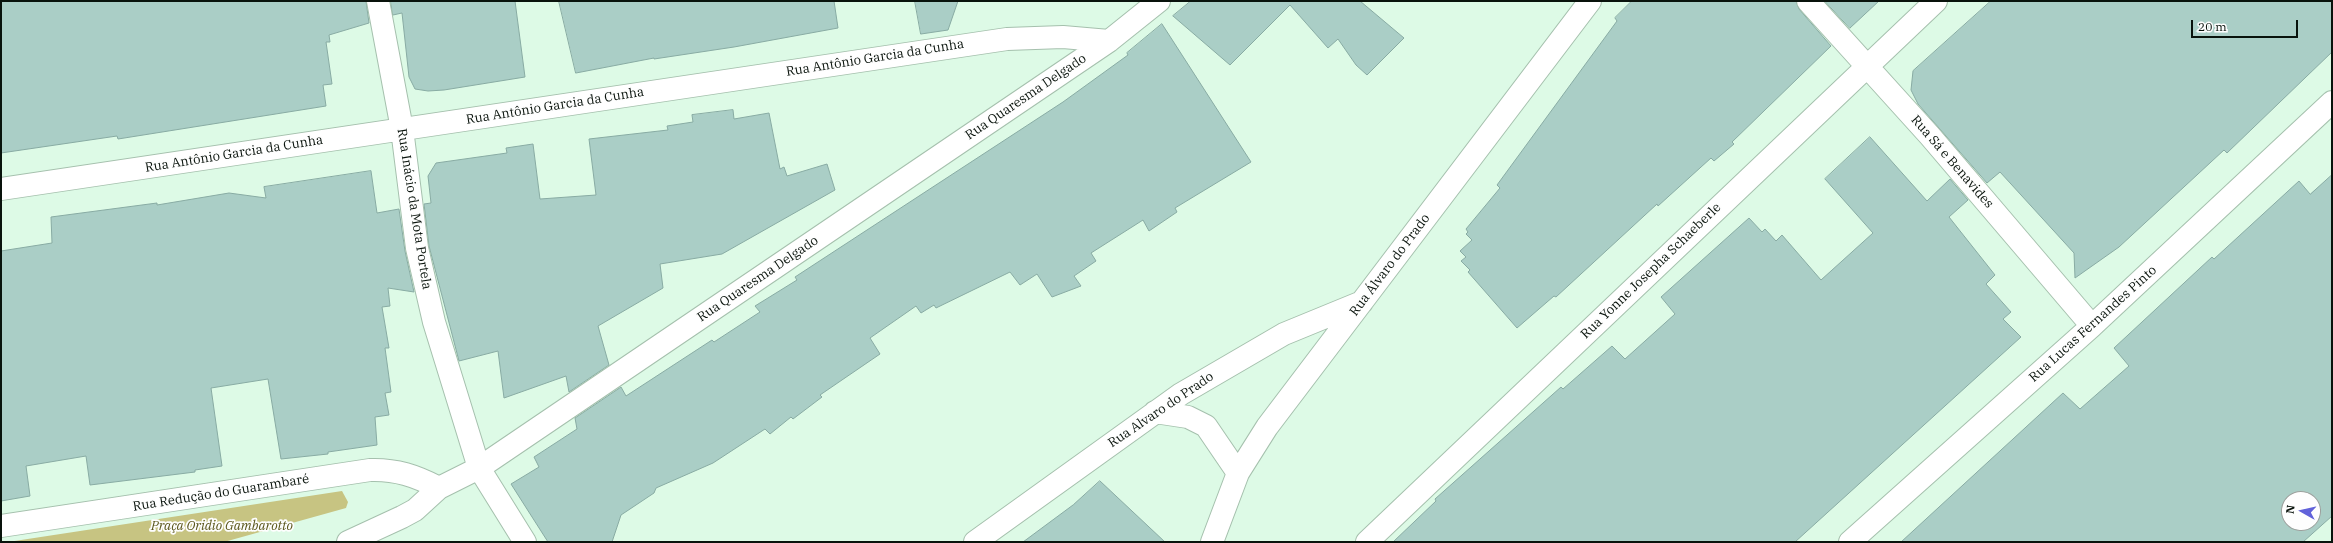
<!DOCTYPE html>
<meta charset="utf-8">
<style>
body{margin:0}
#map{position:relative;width:2333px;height:543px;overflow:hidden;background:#ddfae6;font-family:"IBM Plex Serif",serif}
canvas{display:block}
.frame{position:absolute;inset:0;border:2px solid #09130c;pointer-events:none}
.north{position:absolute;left:2281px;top:491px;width:40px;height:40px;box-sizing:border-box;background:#fefefe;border:1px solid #9ca09d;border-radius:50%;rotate:278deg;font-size:11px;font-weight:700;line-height:16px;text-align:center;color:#09130c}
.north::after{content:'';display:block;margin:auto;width:14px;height:18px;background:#6162da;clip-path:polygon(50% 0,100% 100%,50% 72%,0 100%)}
.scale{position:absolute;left:2191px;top:20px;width:107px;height:18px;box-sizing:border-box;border:2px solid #09130c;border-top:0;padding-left:5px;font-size:12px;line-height:14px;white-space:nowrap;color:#09130c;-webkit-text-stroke:3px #fefefe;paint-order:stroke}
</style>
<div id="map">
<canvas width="2333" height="543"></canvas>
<div class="frame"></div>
<div class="north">N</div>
<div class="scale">20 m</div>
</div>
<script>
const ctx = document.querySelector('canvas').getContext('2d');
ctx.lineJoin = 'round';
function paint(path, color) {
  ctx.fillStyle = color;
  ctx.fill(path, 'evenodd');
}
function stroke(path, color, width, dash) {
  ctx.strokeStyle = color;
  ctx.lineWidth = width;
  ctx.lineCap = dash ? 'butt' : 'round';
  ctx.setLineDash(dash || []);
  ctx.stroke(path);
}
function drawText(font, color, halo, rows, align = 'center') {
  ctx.font = font + ' "IBM Plex Serif",serif';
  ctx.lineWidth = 3.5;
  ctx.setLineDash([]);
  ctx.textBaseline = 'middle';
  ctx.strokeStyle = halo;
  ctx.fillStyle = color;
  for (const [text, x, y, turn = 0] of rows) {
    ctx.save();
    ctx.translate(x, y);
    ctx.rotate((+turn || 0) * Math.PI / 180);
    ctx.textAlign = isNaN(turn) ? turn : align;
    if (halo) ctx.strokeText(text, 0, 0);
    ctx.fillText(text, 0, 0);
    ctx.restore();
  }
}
const green = new Path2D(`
 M342 491 348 502 346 508 224 542H8Z`);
const building = new Path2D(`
 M1 1H366L369 23 329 35 330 42H326L332 84 323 85 326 106 118 139 117 136 1 153Z
 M391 1H515L525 77 444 90 428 91 415 89 409 77 402 13 393 15Z
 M559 1H834L838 28 734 47 654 59V58L576 73Z
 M915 1H958L948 30 921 34Z
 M1191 1H1360L1404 38 1367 75 1356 65 1338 39 1328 48 1290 5 1230 65 1173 16Z
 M1632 1H1796L1799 9 1831 46 1732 142 1734 144 1714 161 1711 158 1658 206 1657 204 1556 297 1554 296 1517 328 1468 272 1470 270 1461 261 1466 257 1460 251 1472 240 1466 234 1468 232 1466 229 1500 188 1497 185 1617 21 1615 18Z
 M1825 1H1879L1850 28Z
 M1991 1H2332V52L2227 153 2224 150 2119 247 2075 278 2074 253 2000 172 1987 183 1918 104 1911 90 1913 71Z
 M1162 24 1251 162 1175 208 1177 212 1149 231 1143 220 1091 253 1096 261 1074 276 1081 286 1052 297 1037 274 1020 285 1010 272 936 308 934 305 921 313 916 306 870 338 880 354 820 395 822 397 793 419 791 417 770 434 765 429 713 463 656 488 654 493 621 515 612 542H548L511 484 539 467 534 457 577 429 575 418 621 387 626 396 712 340 714 342 760 312 755 306 797 280 795 277 1063 102 1128 55 1127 53Z
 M733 110 734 119 769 113 780 169 784 167 787 176 827 164 835 190 722 254 660 264 663 288 598 326 609 365 569 392 566 376 504 398 498 351 459 361 429 246 424 204 431 203 428 176 436 163 507 153 506 148 533 144 540 199 596 195 589 139 668 130 667 126 693 122 692 115Z
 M1870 137 1927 201 1950 179 1968 200 1949 217 1995 275 1986 284 2011 312 2003 319 2021 337 1795 542H1393L1436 501 1435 499 1561 387 1563 389 1612 346 1625 359 1675 314 1661 297 1749 218 1762 232 1765 229 1776 241 1782 235 1821 280 1873 233 1825 179Z
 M371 171 377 213 399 209 405 251 414 292 388 288 390 306 382 307 389 348H385L391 392 385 393 389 415 375 417 377 445 328 452V454L281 459 268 379 211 388 222 466 195 470V472L90 485 86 456 26 466 30 496 1 501V251L52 243 51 217 157 203V205L229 193 266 198 264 187Z
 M2332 175V516L2303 542H1901L2063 393 2080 409 2129 366 2114 348 2212 257 2214 259 2299 181 2310 194ZM2289 499H2313V523H2289Z
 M1100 481 1165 542H1023L1073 505Z`);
const minor = new Path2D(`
 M378 1 402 129 417 248 434 322 479 468 525 542
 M1808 1 1930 136 2092 326
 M1 189 1007 39 1063 37 1109 41
 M1155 412 1188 417 1206 426 1238 473
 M1 526 370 470C396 469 416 476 439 488
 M348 542 402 517 415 510 439 488 479 468 1109 41 1159 1
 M975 542 1181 394 1284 334 1362 302
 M1212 542 1238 473 1267 427 1590 1
 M1367 542 1936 1
 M1850 542 2092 326 2332 102`);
const streetNames = [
 ["Rua Antônio Garcia da Cunha",875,58,-9],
 ["Rua Quaresma Delgado",1026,97,-34],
 ["Rua Antônio Garcia da Cunha",555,106,-9],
 ["Rua Antônio Garcia da Cunha",234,154,-9],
 ["Rua Sá e Benavides",1952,162,49],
 ["Rua Inácio da Mota Portela",414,209,81],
 ["Rua Álvaro do Prado",1390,265,-53],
 ["Rua Yonne Josepha Schaeberle",1651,271,-44],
 ["Rua Quaresma Delgado",758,279,-34],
 ["Rua Lucas Fernandes Pinto",2093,324,-42],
 ["Rua Alvaro do Prado",1161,410,-34],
 ["Rua Redução do Guarambaré",221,493,-9]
];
const parkNames = [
 ["Praça Oridio Gambarotto",222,526]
];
paint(green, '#c7c482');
paint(building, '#aacec6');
stroke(building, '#88aba3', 1);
stroke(minor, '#a5c0ad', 24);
stroke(minor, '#fff', 22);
drawText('13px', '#09130c', '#fefefe', streetNames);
drawText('italic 13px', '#59551a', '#fefefe', parkNames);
</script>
